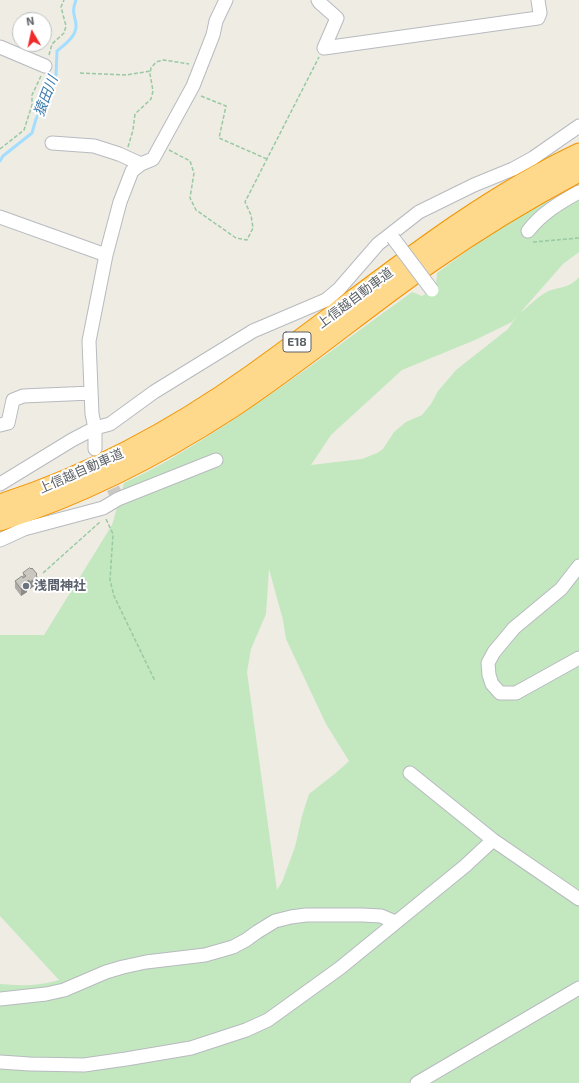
<!DOCTYPE html>
<meta charset="utf-8">
<style>
body{margin:0}
#map{position:relative;width:579px;height:1083px;overflow:hidden;background:#efece4;font-family:"Exo 2",sans-serif}
canvas{display:block}
.north{position:absolute;left:12px;top:12px;width:40px;height:40px;box-sizing:border-box;background:#fff;border:1px solid #bec0c1;border-radius:50%;rotate:351deg;font-size:11px;font-weight:700;line-height:16px;text-align:center;color:#5c6165}
.north::after{content:'';display:block;margin:auto;width:14px;height:18px;background:#f02a29;clip-path:polygon(50% 0,100% 100%,50% 72%,0 100%)}
</style>
<div id="map">
<canvas width="579" height="1083"></canvas>
<div class="north">N</div>
</div>
<script>
const ctx = document.querySelector('canvas').getContext('2d');
ctx.lineJoin = 'round';
function paint(path, color) {
  ctx.fillStyle = color;
  ctx.fill(path, 'evenodd');
}
function stroke(path, color, width, dash) {
  ctx.strokeStyle = color;
  ctx.lineWidth = width;
  ctx.lineCap = dash ? 'butt' : 'round';
  ctx.setLineDash(dash || []);
  ctx.stroke(path);
}
function drawText(font, color, halo, rows, align = 'center') {
  ctx.font = font + ' "Exo 2","Noto Sans JP",sans-serif';
  ctx.lineWidth = 4;
  ctx.setLineDash([]);
  ctx.textBaseline = 'middle';
  ctx.strokeStyle = halo;
  ctx.fillStyle = color;
  for (const [text, x, y, turn = 0] of rows) {
    ctx.save();
    ctx.translate(x, y);
    ctx.rotate((+turn || 0) * Math.PI / 180);
    ctx.textAlign = isNaN(turn) ? turn : align;
    if (halo) ctx.strokeText(text, 0, 0);
    ctx.fillText(text, 0, 0);
    ctx.restore();
  }
}
const green = new Path2D(`
 M579 184V252L563 264 520 313C528 307 535 299 545 293 557 286 568 290 579 277V1083H0V984C20 986 39 986 59 980L0 916V635H44L112 525 124 483C138 476 153 469 167 461 253 411 332 350 412 292L422 296 436 287 437 273 498 228ZM517 316 508 329 456 370 438 391 431 404 422 415 406 422 394 432 383 449 377 453 362 459 311 465 331 435 402 370 475 340 512 322ZM269 569 283 620 286 639 326 724 349 761 337 772 309 794 302 816 295 847 282 882 277 890 247 672 251 649 266 614Z`);
const stream = new Path2D(`
 M0 161 3 156 32 133 36 119 56 75 57 51C64 45 77 36 76 25 75 13 71 14 76 0`);
const minorTunnel = new Path2D(`
 M105 471 118 499`);
const path = new Path2D(`
 M49 55 52 44 64 33 66 26 61 7 64 0
 M80 73 126 75 151 71
 M201 96 226 106 219 138 267 159
 M128 147 133 130 135 114 151 99 153 91 150 74 151 68 156 62 164 60 189 64
 M0 149 24 130 32 105V95L41 76
 M169 150 190 161 194 173 190 198 196 210 236 238 247 240 253 228 251 215 245 202 319 57
 M533 242 579 238
 M106 519 113 534 110 580 114 596 155 681
 M43 573 101 521`);
const minor = new Path2D(`
 M318 0 320 3 337 18 324 48 538 18 540 13 538 0
 M0 47 45 66
 M52 143 94 146 119 154 141 164
 M0 217 106 255
 M528 231C542 213 559 203 579 192
 M0 425 8 423 13 400 23 396 91 393
 M95 449V428L92 414 89 341 106 255 120 202 132 171 141 164 153 159 193 86 213 35 216 21 226 0
 M0 484 72 440 95 428 110 424 154 392 253 331 326 300 339 289 378 244 419 212 474 185 513 169 533 158 579 126
 M0 540 24 529 103 508 118 499 216 460
 M579 566 561 589 514 628 494 652 488 663 489 675 492 684 500 693H516L579 658
 M410 773 493 840 579 899
 M0 999 46 994 64 990 106 972 123 967 146 962 205 955 233 947 246 940 257 932 275 921 291 917 306 915H362L381 916 395 922
 M0 1062 30 1064 84 1065 126 1059 191 1048 246 1030 268 1020 340 968 465 866 493 840
 M417 1083 579 988`);
const highway = new Path2D(`
 M0 504C90 475 175 429 251 375 359 299 459 210 579 153
 M0 521C82 495 160 455 232 408 302 362 365 308 433 261 480 228 528 199 579 172`);
const minorBridge = new Path2D(`
 M393 238 432 290`);
const wall = new Path2D(`
 M23 573 37 574V584L30 589 29 587 27 588V592L21 596 15 588V581L23 578Z`);
const shadedWall = new Path2D(`
 M37 574V584L30 589V582Z
 M29 580V587L27 588V592L21 596V589L26 582Z`);
const building = new Path2D(`
 M30 568 31 569 32 568 37 574 36 575 37 577 30 582 29 580 26 582 27 584 21 589 15 581 22 576 23 578 26 576 23 573Z`);
const markers = [
 [26,586,4,"#6b7280"]
];
const shields = [
 [297,342,28]
];
const shieldNames = [
 ["E18",297,342]
];
const streetNames = [
 ["上信越自動車道",355,298,-37],
 ["上信越自動車道",81,471,-24]
];
const worshipNames = [
 ["浅間神社",34,586]
];
const waterNames = [
 ["猿田川",46,96,-69]
];
paint(green, '#c3e8c0');
stroke(stream, '#a4deff', 3);
stroke(minorTunnel, '#cac9c4', 13, [13, 6]);
stroke(minor, '#b7babf', 15);
stroke(highway, '#f39400', 21);
stroke(path, '#98c9a2', 1.5, [4, 2]);
stroke(minor, '#fff', 13);
stroke(highway, '#ffd98b', 19);
stroke(minorBridge, '#b7babf', 15, []);
stroke(minorBridge, '#fff', 13);
paint(wall, '#aeaba6');
paint(shadedWall, '#8d8b87');
paint(building, '#cac7c1');
stroke(building, '#8d8b87', 1);
for (const [x, y, r, color] of markers) {
  const dot = new Path2D();
  dot.arc(x, y, r, 0, 2 * Math.PI);
  ctx.fillStyle = color;
  ctx.fill(dot);
  stroke(dot, '#fff', 1.5);
}
for (const [x, y, w] of shields) {
  const box = new Path2D();
  box.roundRect(x - w / 2, y - 10, w, 20, 3);
  ctx.fillStyle = '#fff';
  ctx.fill(box);
  stroke(box, '#5c6165', 1);
}
drawText('bold 12px', '#5c6165', null, shieldNames);
drawText('13px', '#5c6165', '#fff', streetNames);
drawText('bold 13px', '#5b616d', '#fff', worshipNames, 'left');
drawText('italic 14px', '#3a7aad', '#fff', waterNames);
</script>
